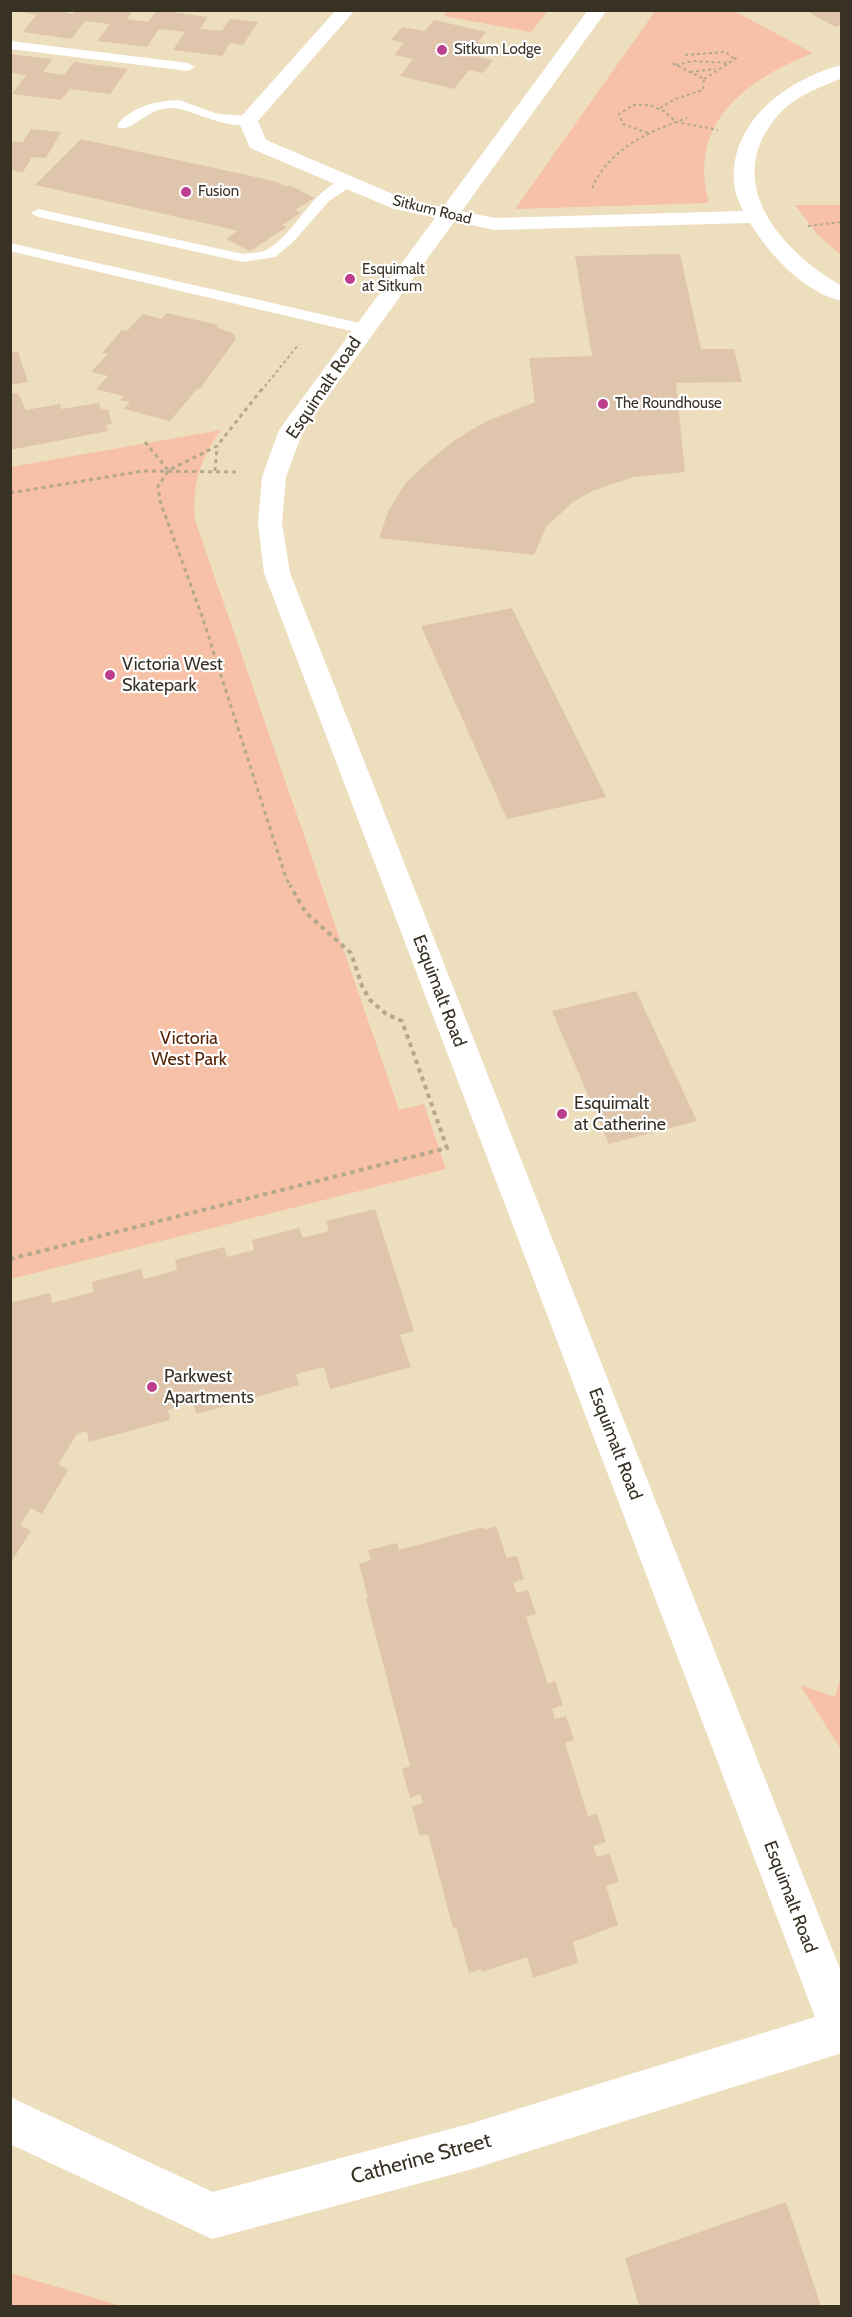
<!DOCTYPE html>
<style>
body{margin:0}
#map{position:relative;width:852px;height:2317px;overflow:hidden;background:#eddebe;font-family:Cabin,sans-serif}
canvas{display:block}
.frame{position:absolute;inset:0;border:12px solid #383225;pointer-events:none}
</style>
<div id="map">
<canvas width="852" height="2317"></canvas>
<div class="frame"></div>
</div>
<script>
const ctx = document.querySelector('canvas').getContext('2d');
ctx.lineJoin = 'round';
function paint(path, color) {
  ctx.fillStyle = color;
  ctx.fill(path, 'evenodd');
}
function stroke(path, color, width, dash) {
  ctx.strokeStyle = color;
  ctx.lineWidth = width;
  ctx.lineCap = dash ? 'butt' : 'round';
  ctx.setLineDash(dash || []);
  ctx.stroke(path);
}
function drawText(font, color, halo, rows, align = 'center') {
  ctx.font = font + ' Cabin,sans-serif';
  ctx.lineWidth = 4.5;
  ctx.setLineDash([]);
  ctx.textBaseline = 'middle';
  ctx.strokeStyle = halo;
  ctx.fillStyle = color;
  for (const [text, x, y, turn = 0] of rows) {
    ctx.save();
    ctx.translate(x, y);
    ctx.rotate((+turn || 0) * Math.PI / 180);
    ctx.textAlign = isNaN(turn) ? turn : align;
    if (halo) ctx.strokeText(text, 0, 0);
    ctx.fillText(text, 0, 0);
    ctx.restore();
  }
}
const green = new Path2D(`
 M656 10 734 11 813 53C746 80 687 122 709 203L515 209Z
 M483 11 493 12 548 11 531 32 444 16 448 11Z
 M795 205H841V255L817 234Z
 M221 430C200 458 192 485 195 520L399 1110 424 1104 446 1169 11 1279V467Z
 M841 1676 842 1749H841L800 1685 835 1697Z
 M11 2273 121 2306H11Z`);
const building = new Path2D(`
 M13 10H53L73 14 75 10H133L127 19 148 22 157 10 208 17 200 29 222 31 230 19 258 22 243 45 230 43 222 56 173 50 185 32 159 29 147 47 97 41 110 24 85 21 71 39 23 32 36 15Z
 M805 10H842V24L835 27Z
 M434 20 486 32 478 42 490 44 480 57 493 60 483 73 469 70 454 89 400 76 413 59 394 55 404 43 391 40 402 27 425 31Z
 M10 54 52 59 43 72 64 75 74 62 128 69 110 94 70 89 61 100 12 94 26 75 10 73Z
 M31 129 61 132 46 158 32 157 23 172 10 171V141L23 142Z
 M81 139 274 181 287 187 289 185 315 198 295 210 301 213 282 225 287 227 250 251 226 239 238 231 231 229 35 185Z
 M680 254 701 349H734L742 382 676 383 685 472 633 477 595 490 574 501 546 527 534 555 379 538 388 512 405 484 429 461 455 440 485 422 535 402 529 358 592 356 575 256Z
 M167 313 218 325 217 327 234 334 236 339 200 389 198 388 170 421 124 409 130 402 120 400 123 396 96 389 108 376 91 372 108 354 102 353 122 330 127 331 143 314 162 319Z
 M18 352 28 382 10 385V353Z
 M18 393 26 410 60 404 61 409 99 403 101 410 108 409 112 424 106 425 108 431 10 450V394Z
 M512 608 606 797 507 819 421 626Z
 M636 991 697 1121 609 1144 552 1011Z
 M375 1209 414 1331 400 1335 411 1367 330 1389 324 1367 296 1374 299 1385 196 1414 193 1402 168 1410 170 1420 89 1442 87 1431 77 1434 58 1464 68 1470 42 1514 31 1508 20 1525 31 1531 10 1564V1303L50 1293 52 1303 94 1292 92 1282 141 1269 144 1279 177 1270 175 1260 224 1247 227 1257 254 1250 252 1240 299 1228 303 1238 329 1231 326 1221Z
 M496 1526 507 1558 517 1556 524 1579 513 1583 517 1593 528 1590 536 1614 526 1617 548 1684 555 1681 563 1705 552 1709 555 1719 566 1716 574 1740 565 1743 588 1816 597 1814 606 1842 593 1846 597 1857 609 1853 619 1881 606 1886 618 1925 573 1942 578 1963 533 1978 527 1957 482 1972 481 1969 469 1973 456 1927 453 1928 428 1834 420 1836 412 1807 423 1803 420 1794 410 1798 402 1769 410 1766 366 1599 368 1598 359 1564 371 1560 368 1550 397 1543 399 1550 483 1527 484 1530Z
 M786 2202 821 2306H639L625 2258Z`);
const pathFar2 = new Path2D(`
 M685 55 725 52 735 59
 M676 65 693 61 729 63
 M690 72 715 69
 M704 79 738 57
 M660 108 675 99 703 90 704 79 670 62
 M648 133 623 124 619 114 633 105H649L664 111 676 122 718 130
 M592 188C610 148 648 132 687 118
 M808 226 842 222
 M261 391 299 344`);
const pathFar1 = new Path2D(`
 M262 389 217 446 169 470 158 486 160 501 202 616 286 878 291 887
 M145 442 168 470
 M215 471 217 446
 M10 493 143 471 236 472`);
const path = new Path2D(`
 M10 1259 447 1148 402 1021 386 1014 370 1000 362 986 351 953 306 913 290 885`);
const lane = new Path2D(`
 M10 41 188 63 195 67 188 71 10 49Z
 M179 100 218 114 248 116 255 120C240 135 196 112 179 109 150 102 135 132 119 128L117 125C133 106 155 101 179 100Z
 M348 178 355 182 353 185 329 201 293 242 275 257 243 262 38 217 31 213 38 209 243 254C250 253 260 253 266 250 298 233 311 187 348 178Z
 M10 243 364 324 372 329 364 334 10 251Z`);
const street = new Path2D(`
 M336 10H355L258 121 266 140 407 200 495 218 743 211C740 204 736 196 735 189 725 125 786 79 842 65V78C821 87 797 95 781 112 718 179 779 250 842 286V301C803 292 770 255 750 223L495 230 394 209 250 148 238 120Z`);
const secondary = new Path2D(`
 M588 10H607L303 431 286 477 282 523 290 573 842 1974V2053L469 2170 212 2239 10 2144V2097L213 2192 469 2124 815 2017 264 573 258 523 262 477 279 430Z`);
const markers = [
 [442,50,6,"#bc3e8c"],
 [186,192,6,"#bc3e8c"],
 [350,279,6,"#bc3e8c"],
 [603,404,6,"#bc3e8c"],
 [110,675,6,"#bc3e8c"],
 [562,1114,6,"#bc3e8c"],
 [152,1387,6,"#bc3e8c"]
];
const farPoinames = [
 ["Sitkum Lodge",454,50],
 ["Fusion",198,192],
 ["Esquimalt",362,270],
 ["at Sitkum",362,287],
 ["The Roundhouse",615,404]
];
const farStreetnames = [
 ["Sitkum Road",432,210,14]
];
const streetNames = [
 ["Esquimalt Road",324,388,-56],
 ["Esquimalt Road",439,991,69],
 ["Esquimalt Road",615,1444,69],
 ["Esquimalt Road",790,1897,69]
];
const poiNames = [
 ["Victoria West",122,665],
 ["Skatepark",122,686],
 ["Esquimalt",574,1104],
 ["at Catherine",574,1125],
 ["Parkwest",164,1377],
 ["Apartments",164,1398]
];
const parkNames = [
 ["Victoria",189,1039],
 ["West Park",189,1060]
];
const nearStreetnames = [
 ["Catherine Street",421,2159,-15]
];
paint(green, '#f6c1a7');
paint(building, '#dfc5ab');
stroke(pathFar2, '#b4a88e', 2, [3, 3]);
stroke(pathFar1, '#b4a88e', 3, [4, 4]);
stroke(path, '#b4a88e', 4, [4.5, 4.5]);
paint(lane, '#fff');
paint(street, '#fff');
paint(secondary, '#fff');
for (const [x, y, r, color] of markers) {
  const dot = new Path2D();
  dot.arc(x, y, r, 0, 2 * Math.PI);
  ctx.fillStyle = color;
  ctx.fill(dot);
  stroke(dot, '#fff', 2);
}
drawText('15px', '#383225', '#fff', farPoinames, 'left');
drawText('15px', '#383225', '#fff', farStreetnames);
drawText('18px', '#383225', '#fff', streetNames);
drawText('18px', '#383225', '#fff', poiNames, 'left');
drawText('18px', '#572406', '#fff', parkNames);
drawText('21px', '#383225', '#fff', nearStreetnames);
</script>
